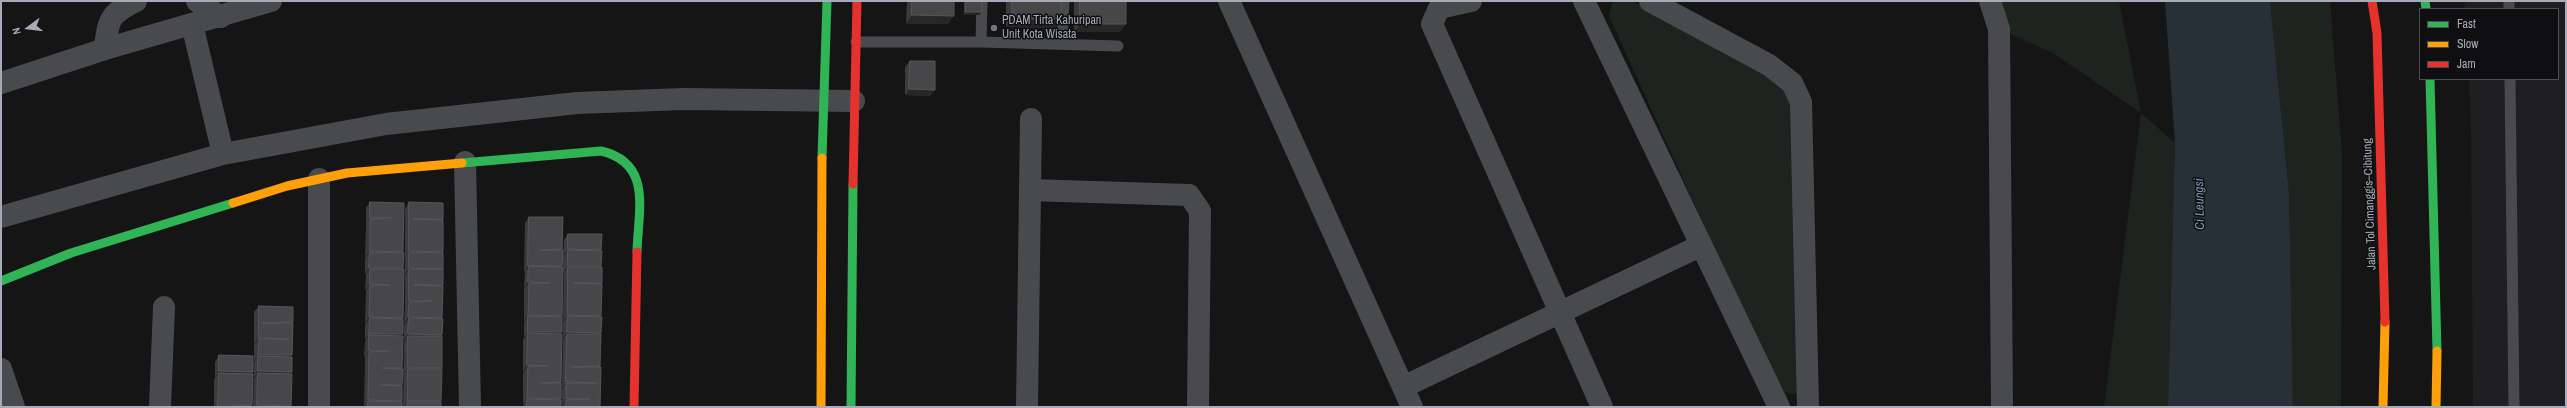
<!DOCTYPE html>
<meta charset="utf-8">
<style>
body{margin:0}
#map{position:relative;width:2567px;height:408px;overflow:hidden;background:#151515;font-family:"Archivo Narrow",sans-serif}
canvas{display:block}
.frame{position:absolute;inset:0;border:2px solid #a6abb7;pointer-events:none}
.legend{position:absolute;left:2419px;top:8px;width:140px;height:72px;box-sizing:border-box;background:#0f0f11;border:1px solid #4b4d53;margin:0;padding:5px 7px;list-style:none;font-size:12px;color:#a6abb7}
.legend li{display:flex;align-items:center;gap:8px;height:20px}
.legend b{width:20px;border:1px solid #4b4d53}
.north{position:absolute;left:8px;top:8px;width:40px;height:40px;-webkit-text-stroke:3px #0f0f11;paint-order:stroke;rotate:255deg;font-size:11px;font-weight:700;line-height:16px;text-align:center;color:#a6abb7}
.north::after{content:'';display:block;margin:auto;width:14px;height:18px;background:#a6abb7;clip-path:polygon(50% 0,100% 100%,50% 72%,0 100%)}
</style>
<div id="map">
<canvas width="2567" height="408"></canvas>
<div class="frame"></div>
<ul class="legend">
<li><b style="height:5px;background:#30b455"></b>Fast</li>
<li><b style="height:5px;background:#ff9f0a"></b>Slow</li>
<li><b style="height:5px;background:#e5322d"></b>Jam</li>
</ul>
<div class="north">N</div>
</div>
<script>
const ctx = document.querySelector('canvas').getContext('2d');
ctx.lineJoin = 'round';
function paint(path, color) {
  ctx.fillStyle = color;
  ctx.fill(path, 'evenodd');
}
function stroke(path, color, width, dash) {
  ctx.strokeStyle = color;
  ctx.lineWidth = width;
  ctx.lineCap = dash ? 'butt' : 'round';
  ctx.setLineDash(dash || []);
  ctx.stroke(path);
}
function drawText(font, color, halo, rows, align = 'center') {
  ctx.font = font + ' "Archivo Narrow",sans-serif';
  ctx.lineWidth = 3;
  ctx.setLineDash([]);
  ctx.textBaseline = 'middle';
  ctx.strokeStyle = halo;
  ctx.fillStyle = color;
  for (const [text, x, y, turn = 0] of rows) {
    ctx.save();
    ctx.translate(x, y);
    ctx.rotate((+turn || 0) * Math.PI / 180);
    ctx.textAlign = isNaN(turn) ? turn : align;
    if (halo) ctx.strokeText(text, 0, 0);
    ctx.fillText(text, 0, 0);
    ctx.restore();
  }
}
const built = new Path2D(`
 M2464 1H2566V407H2473L2471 130 2469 79H2558V9H2465Z`);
const green = new Path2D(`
 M1617 1H1632L1784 84 1792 97 1803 392C1790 396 1783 393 1775 382L1609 16 1612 3Z
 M1990 1H2119L2141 113 2175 143 2168 407H2104L2141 113 2053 53 1999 29Z
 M2270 1H2330L2342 154 2341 407H2293L2289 193Z`);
const water = new Path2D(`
 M2165 1H2270L2289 193 2293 407H2168L2175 143Z`);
const lane = new Path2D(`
 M2509 1V9
 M856 42H981L1118 46
 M981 42 982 1
 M1062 44 1064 1
 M2510 79 2514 407`);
const street = new Path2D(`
 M197 1 221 17
 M1229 1 1412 407
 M1471 1 1439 8 1432 24 1602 407
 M1584 1 1779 407
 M1650 1 1769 65 1792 83 1801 102 1808 407
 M1990 1 1999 29 2002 407
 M192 24 223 154
 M105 49C108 20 109 14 136 1
 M1 83 105 49 271 1
 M465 162 470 407
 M1030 190 1189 195 1200 211 1198 407
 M1 217 223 154 386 124 577 103 683 99 854 101
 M1 369 14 407
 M1403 387 1700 246
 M160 407 164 307
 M319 407V179
 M1027 407 1031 119`);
const fast = new Path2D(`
 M2425 1 2426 9
 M2430 79 2437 351
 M822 158 827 1
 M462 163 601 151C653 163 638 211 637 252
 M1 281 71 253 233 203
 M851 407 853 184`);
const slow = new Path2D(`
 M233 203 287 186 347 173 462 163
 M821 407 822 158
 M2383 407 2385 322
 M2436 407 2437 351`);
const jam = new Path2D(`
 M2372 1 2377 33 2385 322
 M853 184 857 1
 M634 407 637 252`);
const wall = new Path2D(`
 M907 1H954L948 24H906Z
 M964 1H982L979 15H964Z
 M1006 1H1061V19L1055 28 1006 27Z
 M1074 1H1126L1120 32H1074Z
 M910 61 930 96 905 95V67Z
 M370 202 403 252V334L402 336V401L401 402 402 407H364L365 358V357H364L365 342 366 340H365V324L366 323H365L366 291V290H365L366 275V274H365V258L366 257H365L366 225V208Z
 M409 202 443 219 442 220V253L440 402 441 407H403L404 342 405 340H404V325L405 324H404L405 308V275L406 274H405V209Z
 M529 217 562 250V316L561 317 562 332 561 334V399L560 400 561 407H523L524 404H523V373L524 372H523V339L525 338H524V322L525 321H524V289L525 288H524L525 273V272H524L525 223Z
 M568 234 601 251V333L600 334V407H562L563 405H562V389L563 388H562L563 340 564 338H563V322L564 321H563L564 273V272H563V256L564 255H563L564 240Z
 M259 306 293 322 292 323 291 357 292 372 291 374V407H253L254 379 255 378 254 377V362L255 361H254V345L255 344H254V312Z
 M219 355 253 372 252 374 251 406 252 407H214V379L215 378V362Z`);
const shadedWall = new Path2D(`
 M966 12H982L979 15H964Z
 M912 15 954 16 948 24H906Z
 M1012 19H1061L1055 28 1006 27Z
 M1080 24H1126L1120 32H1074Z
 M909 89 935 90 930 96 905 95Z
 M370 218H391L370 219 366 224Z
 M568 249 601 250 597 256 568 250 564 255H563Z
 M370 251 403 252 399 258 370 252 366 257H365Z
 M409 251 443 252 439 258 409 252 405 257Z
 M528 266H562L558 272 529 266 525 272H524Z
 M568 266H601L597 273 568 267 564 272H563Z
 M369 268H403L399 274 370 269 366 274H365Z
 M409 268 443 269 438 275 409 269 406 274H405Z
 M528 282 550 283H529L525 288H524Z
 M370 284 390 285H370L366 290H365Z
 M409 301H433L409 302 405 307Z
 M528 315 562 316 558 322 528 316 525 321H524Z
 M568 315 601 316 597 322 568 316 564 321H563Z
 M369 317 403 318 399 324 370 318 366 323H365Z
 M408 317 442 318 438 324 409 318 405 324H404Z
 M528 332H562L558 338 528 333 525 338H524Z
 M567 332 601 333 597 339 567 334 564 338H563Z
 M369 334H403L399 340 369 335 366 340H365Z
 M408 334 442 335 438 341 408 336 405 340H404Z
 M259 338 289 339H259L255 344H254Z
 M369 351H389L369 352 365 357H364Z
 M258 355H292L288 361 258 356 255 361H254Z
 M527 365 548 366H528L524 372H523Z
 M408 368H442L438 374 408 369 404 374Z
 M219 371 253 372 248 378 219 373 215 378Z
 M258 371 292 372 288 378 258 373 255 378 254 377Z
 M566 382 597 383H566L563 388H562Z
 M527 398 561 399 557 405 527 399 524 404H523Z
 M566 399H590L566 400 563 405H562Z
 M368 400 402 401 398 407 368 401 365 407H364Z
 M408 401H441L437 407 408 402 404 407H403Z
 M257 405 291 406V407L258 406 256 407Z`);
const building = new Path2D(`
 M912 1H954V16L912 15Z
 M966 1H982V12H966Z
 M1012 1H1061V19H1012Z
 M1080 1H1126V24H1080Z
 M910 61H935V90L909 89Z
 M370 202 404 203 403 252 370 251V219L391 218H370Z
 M409 202 443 203V219H413L443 220V252L409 251Z
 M529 217H563L562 249 541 250H563L562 266H528Z
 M568 234H602L601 250 568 249Z
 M568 250 602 251 601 266H568Z
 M370 252 404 253 403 268H369Z
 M409 252 443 253V269L409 268Z
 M529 266 563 267 562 316 528 315 529 283H550L528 282Z
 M568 267H602V283H574L602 284 601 316 568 315Z
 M370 269H404L403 318 369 317 370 285H390L370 284Z
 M409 269H443V285H414L443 286 442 318 408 317 409 302 433 301H409Z
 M259 306 293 307V322L262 323H293L292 355H258L259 339H289L259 338Z
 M528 316 562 317V332H528Z
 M568 316 602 317 601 333 567 332Z
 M370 318 403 319V334H369Z
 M409 318 443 319 442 335 408 334Z
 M528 333 562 334 561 382 541 383H561V399L527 398 528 366H548L527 365Z
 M567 334H601L600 366 572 367H601L600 407H566V400L590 399H566V383H597L566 382Z
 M369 335 403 336 402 368H382L403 369 402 385H381L402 386V401L368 400 369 352 389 351H369Z
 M408 336H442V368H408Z
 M219 355 253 356V372L219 371Z
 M258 356 292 357V372L258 371Z
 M408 369H442L441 401H408Z
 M219 373 253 374 252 405 231 406H252V407H218Z
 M258 373 292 374 291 406 257 405Z
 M527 399 561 400V407H527Z
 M368 401 402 402V407H368Z
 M408 402H441V407H407Z
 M258 406 291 407H258Z`);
const markers = [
 [994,28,4,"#73767e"]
];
const poiNames = [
 ["PDAM Tirta Kahuripan",1002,21],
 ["Unit Kota Wisata",1002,35]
];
const streetNames = [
 ["Jalan Tol Cimanggis–Cibitung",2370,204,-92]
];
const waterNames = [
 ["Ci Leungsi",2200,204,-91]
];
paint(built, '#1f1f21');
paint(green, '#1d241f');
paint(water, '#283037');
stroke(lane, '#494a4e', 11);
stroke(street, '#494a4e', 22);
stroke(fast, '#30b455', 9);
stroke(slow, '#ff9f0a', 9);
stroke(jam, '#e5322d', 9);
paint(wall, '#3b3b3d');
paint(shadedWall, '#272728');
paint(building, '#47474a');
stroke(building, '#56575b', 1);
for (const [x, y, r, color] of markers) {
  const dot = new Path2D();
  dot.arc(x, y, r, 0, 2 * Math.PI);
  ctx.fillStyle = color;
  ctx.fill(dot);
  stroke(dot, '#0f0f11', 1.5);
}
drawText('12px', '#a6abb7', '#0f0f11', poiNames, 'left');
drawText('12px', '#a6abb7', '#0f0f11', streetNames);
drawText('italic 13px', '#7c99b3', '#0f0f11', waterNames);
</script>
